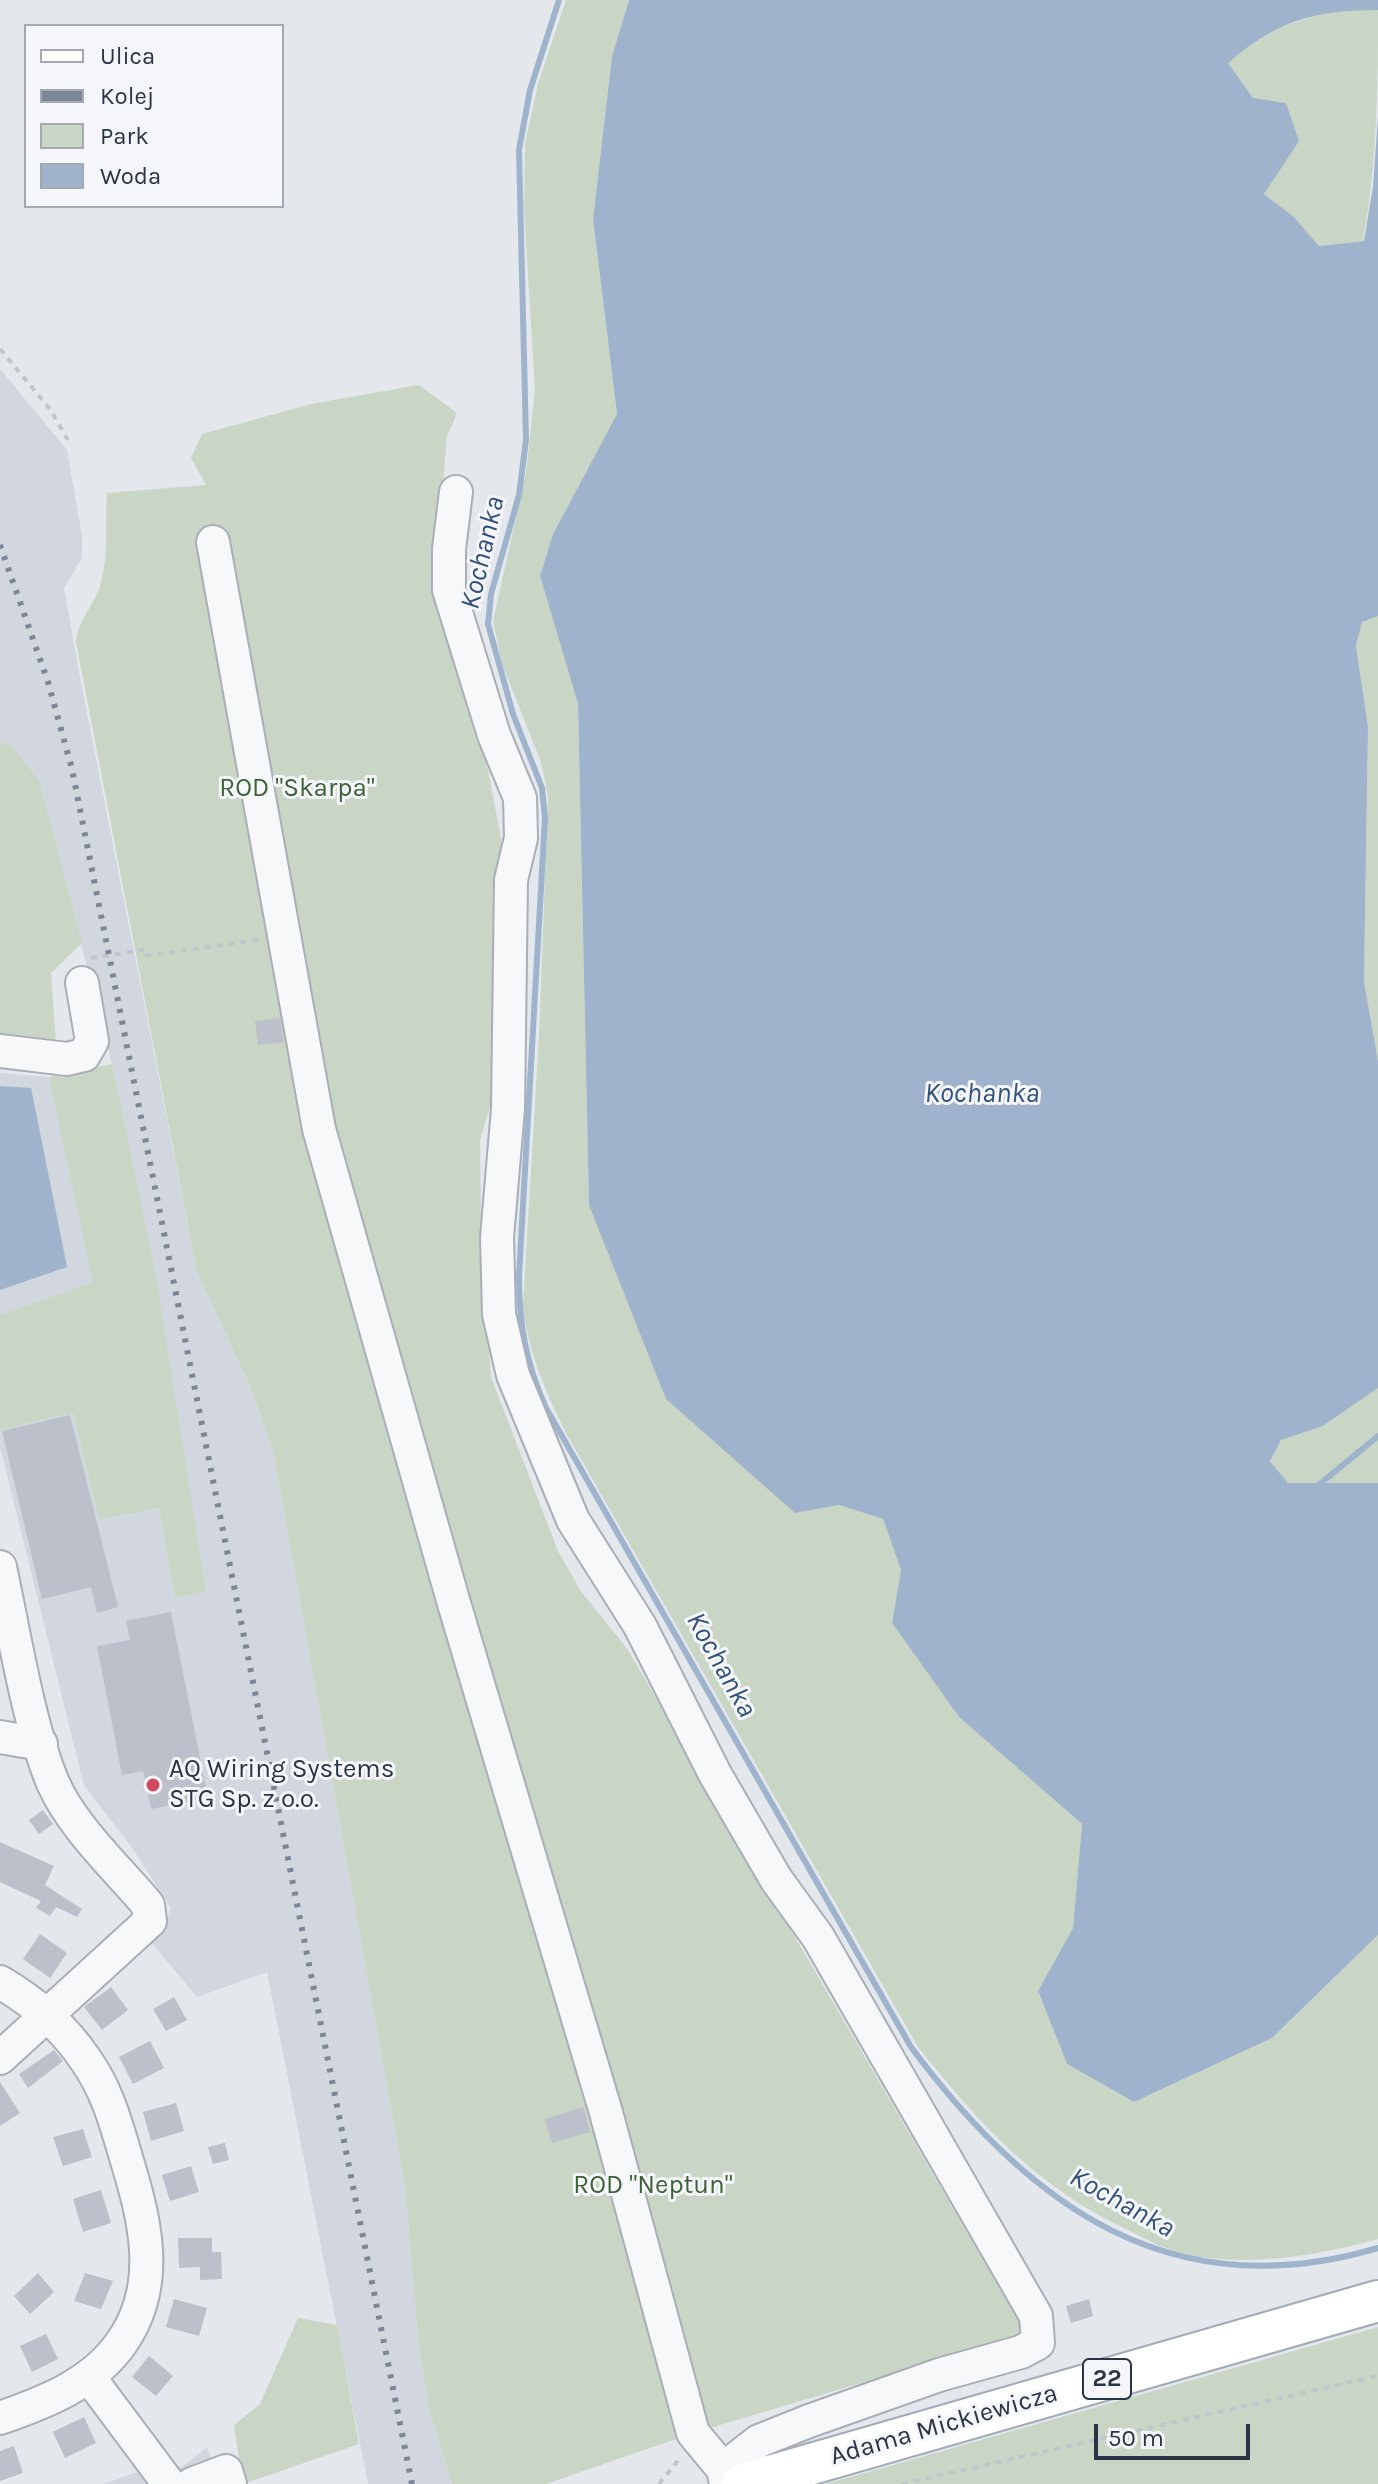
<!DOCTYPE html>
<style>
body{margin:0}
#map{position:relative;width:1378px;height:2484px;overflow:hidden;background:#e4e7ec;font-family:Karla,sans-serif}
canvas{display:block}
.legend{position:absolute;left:24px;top:24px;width:260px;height:184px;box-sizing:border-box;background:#f4f6f9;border:2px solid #a4a8b1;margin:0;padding:10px 14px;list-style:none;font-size:24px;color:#2b3445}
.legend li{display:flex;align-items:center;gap:16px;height:40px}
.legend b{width:40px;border:2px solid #a4a8b1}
.scale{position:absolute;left:1094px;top:2424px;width:156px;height:36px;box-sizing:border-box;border:4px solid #2b3445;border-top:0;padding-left:10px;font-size:24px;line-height:28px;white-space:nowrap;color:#2b3445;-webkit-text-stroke:6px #f4f6f9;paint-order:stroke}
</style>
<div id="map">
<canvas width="1378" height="2484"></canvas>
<ul class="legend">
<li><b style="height:10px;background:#fff"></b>Ulica</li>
<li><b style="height:10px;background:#7d8696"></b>Kolej</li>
<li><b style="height:22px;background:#c9d6c5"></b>Park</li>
<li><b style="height:22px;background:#9fb4cc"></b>Woda</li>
</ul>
<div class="scale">50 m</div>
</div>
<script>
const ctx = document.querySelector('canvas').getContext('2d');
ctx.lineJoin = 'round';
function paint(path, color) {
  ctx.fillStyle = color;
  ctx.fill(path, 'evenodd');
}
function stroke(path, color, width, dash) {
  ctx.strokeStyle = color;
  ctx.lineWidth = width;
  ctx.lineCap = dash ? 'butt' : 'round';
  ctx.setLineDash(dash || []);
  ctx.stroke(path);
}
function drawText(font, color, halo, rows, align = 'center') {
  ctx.font = font + ' Karla,sans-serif';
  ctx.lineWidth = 6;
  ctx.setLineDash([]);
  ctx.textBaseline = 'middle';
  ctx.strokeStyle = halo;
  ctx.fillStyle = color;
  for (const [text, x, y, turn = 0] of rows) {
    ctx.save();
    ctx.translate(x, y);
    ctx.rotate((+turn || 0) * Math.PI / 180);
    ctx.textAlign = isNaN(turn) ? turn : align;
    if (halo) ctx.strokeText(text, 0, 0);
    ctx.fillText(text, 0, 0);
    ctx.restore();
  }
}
const built = new Path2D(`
 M0 369 67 450 82 536V558L64 588 79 672 197 1272 250 1386 273 1450 405 2186 419 2349 430 2413 452 2484H368L267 1972 197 1997 145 1935 167 1919 171 1908 133 1849 84 1785 0 1447V1430L73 1413 99 1520 159 1508 175 1598 206 1592 112 1064 39 780 8 743 0 745Z
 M0 1073 49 1077 94 1282 0 1315Z
 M207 2447 220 2484H103L164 2463 182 2467Z`);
const green = new Path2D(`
 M566 0H629L612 56 593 219 617 414 553 534 540 576 578 704 589 1205 795 1513 839 1505 883 1519 901 1570 892 1623 959 1717 1082 1824 1073 1928 1038 1991 1067 2064 1134 2102 1272 2038 1378 1935V2239C1313 2257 1239 2269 1173 2251 1158 2246 1142 2237 1128 2230 1036 2187 980 2124 918 2047L566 1433C545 1390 528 1353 523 1305L539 1036 548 796 541 762 502 664 493 621 526 473 535 389 524 210 525 144 538 84Z
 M1332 10H1378C1378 88 1377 164 1363 241L1319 246 1294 217 1264 194 1277 173 1253 98 1227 63 1266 32Z
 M419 385 457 413 447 436 434 589 482 737 503 850 497 1085 480 1140 481 1242 491 1377 558 1551 580 1590 628 1650 1026 2334 693 2433 546 2484H452L430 2413 419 2349 405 2186 273 1450 250 1386 197 1272 76 642C80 616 92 609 100 586 109 557 105 523 107 493L206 485 191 458 202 434 311 404Z
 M1378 616V1061L1364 981 1368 727 1356 646 1362 621Z
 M8 742 39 780 82 943 51 973 56 1043 0 1039V745Z
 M112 1064 155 1271 206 1592 175 1598 159 1508 99 1520 73 1413 0 1430V1315L93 1282 49 1077Z
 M1378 1388V1483H1288L1270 1461 1281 1440 1323 1426Z
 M298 2318 337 2325 359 2444 243 2484 234 2425 260 2404Z
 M1378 2327V2484H824L879 2469Z`);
const water = new Path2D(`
 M629 0H1378V10C1315 10 1276 21 1228 63L1253 98 1286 103 1299 141 1264 194 1294 217 1319 246 1364 241 1373 186 1378 116V616L1362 622 1356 646 1368 727 1364 981 1378 1061V1388L1323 1426 1281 1440 1270 1461 1288 1483H1378V1935L1272 2038 1134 2102 1067 2064 1038 1991 1073 1928 1082 1824 959 1717 892 1623 901 1570 883 1519 839 1505 795 1513 666 1399 589 1205 578 704 540 576 553 534 617 414 593 219 612 56Z
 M0 1086 31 1088 67 1267 0 1290Z`);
const stream = new Path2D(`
 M559 0 530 90 519 150 526 440 519 495 491 594 488 624 513 714 542 788 545 818 519 1276C519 1325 526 1363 546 1408L911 2047C1030 2207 1171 2309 1378 2248
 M1321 1483 1378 1436`);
const building = new Path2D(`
 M280 1018 284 1042 258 1045 255 1021Z
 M70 1415 118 1607 97 1613 91 1587 42 1599 2 1431Z
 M171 1612 208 1798 151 1809 143 1771 122 1775 97 1646 130 1640 126 1621Z
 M43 1810 53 1824 39 1834 29 1820Z
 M0 1842 54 1866 45 1885 82 1909 77 1917 56 1907 50 1916 36 1908 41 1901 0 1882Z
 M40 1934 67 1953 50 1978 23 1959Z
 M111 1987 128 2010 102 2030 84 2007Z
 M174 1997 187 2020 166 2031 153 2009Z
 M150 2041 164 2068 133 2084 119 2057Z
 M54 2050 63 2061 28 2088 19 2074Z
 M0 2082 20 2113 0 2126Z
 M176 2103 184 2131 151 2141 143 2112Z
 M583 2107 590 2132 552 2143 545 2119Z
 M83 2129 92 2157 63 2166 53 2137Z
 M225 2143 229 2160 213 2164 208 2147Z
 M191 2166 199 2192 170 2201 162 2175Z
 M101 2190 111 2223 83 2232 73 2199Z
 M178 2238H212V2252H221L222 2279 200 2280V2267L179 2268Z
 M38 2273 54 2292 30 2314 14 2296Z
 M85 2273 113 2281 101 2309 74 2301Z
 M174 2299 207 2308 199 2336 166 2327Z
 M1089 2299 1093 2316 1071 2323 1066 2306Z
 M46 2334 58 2359 32 2372 20 2346Z
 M149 2356 173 2376 156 2396 132 2377Z
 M84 2417 96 2443 65 2458 53 2432Z
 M14 2446 23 2473 0 2481V2451Z`);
const path = new Path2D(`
 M0 349 50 409 69 442
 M91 958 144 950 145 956 258 940
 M659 2484 680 2458
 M902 2484 1378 2376`);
const minor = new Path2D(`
 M456 492 449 549V590L494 735 520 798 521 838 511 880 508 1109 497 1237 499 1314 513 1375 573 1520 640 1626 715 1774 776 1879 818 1937 1036 2316 1038 2343 1021 2352 939 2375 809 2421 759 2441 723 2469 726 2484
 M213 542 319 1129 453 1600 605 2109 693 2433 723 2469
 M0 1051 67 1059 84 1055 92 1041 82 983
 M0 1567C14 1632 28 1723 53 1783 73 1828 116 1867 148 1905L150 1921 0 2058
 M0 1737 41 1744
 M0 1982C34 2002 63 2026 85 2059 106 2088 115 2120 125 2154 144 2217 163 2283 122 2342 93 2384 46 2402 0 2418
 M89 2377 169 2484
 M192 2484 226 2471 230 2484`);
const major = new Path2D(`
 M742 2484 1378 2301`);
const rail = new Path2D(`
 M0 545 48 682 72 769 412 2484`);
const markers = [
 [153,1785,8,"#d1495b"]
];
const shields = [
 [1107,2379,48]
];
const shieldNames = [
 ["22",1107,2379]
];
const parkNames = [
 ["ROD \"Skarpa\"",297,789],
 ["ROD \"Neptun\"",653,2186]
];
const poiNames = [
 ["AQ Wiring Systems",169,1770],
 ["STG Sp. z o.o.",169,1800]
];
const streetNames = [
 ["Adama Mickiewicza",944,2425,-16]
];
const waterNames = [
 ["Kochanka",483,553,-77],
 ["Kochanka",982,1094],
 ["Kochanka",721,1665,61],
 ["Kochanka",1122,2203,29]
];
paint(built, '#d2d6de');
paint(green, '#c9d6c5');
paint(water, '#9fb4cc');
stroke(stream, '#9fb4cc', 6);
paint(building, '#bbc0ca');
stroke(minor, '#a9aeb7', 36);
stroke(major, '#a3abb8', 44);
stroke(path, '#c2c5cb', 4, [6, 6]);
stroke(minor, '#f7f8fa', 32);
stroke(major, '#fff', 40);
stroke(rail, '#7d8696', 6, [4, 8]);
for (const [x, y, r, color] of markers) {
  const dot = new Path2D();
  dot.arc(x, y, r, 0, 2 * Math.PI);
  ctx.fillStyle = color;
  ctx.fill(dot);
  stroke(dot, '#f4f6f9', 3);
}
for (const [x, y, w] of shields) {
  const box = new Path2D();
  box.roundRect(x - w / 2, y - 20, w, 40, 6);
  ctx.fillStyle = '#f4f6f9';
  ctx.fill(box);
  stroke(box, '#2b3445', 2);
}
drawText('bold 24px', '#2b3445', null, shieldNames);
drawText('26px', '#3f6138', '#f4f6f9', parkNames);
drawText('26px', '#2b3445', '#f4f6f9', poiNames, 'left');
drawText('26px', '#2b3445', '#f4f6f9', streetNames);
drawText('italic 28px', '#34527a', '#f4f6f9', waterNames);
</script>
